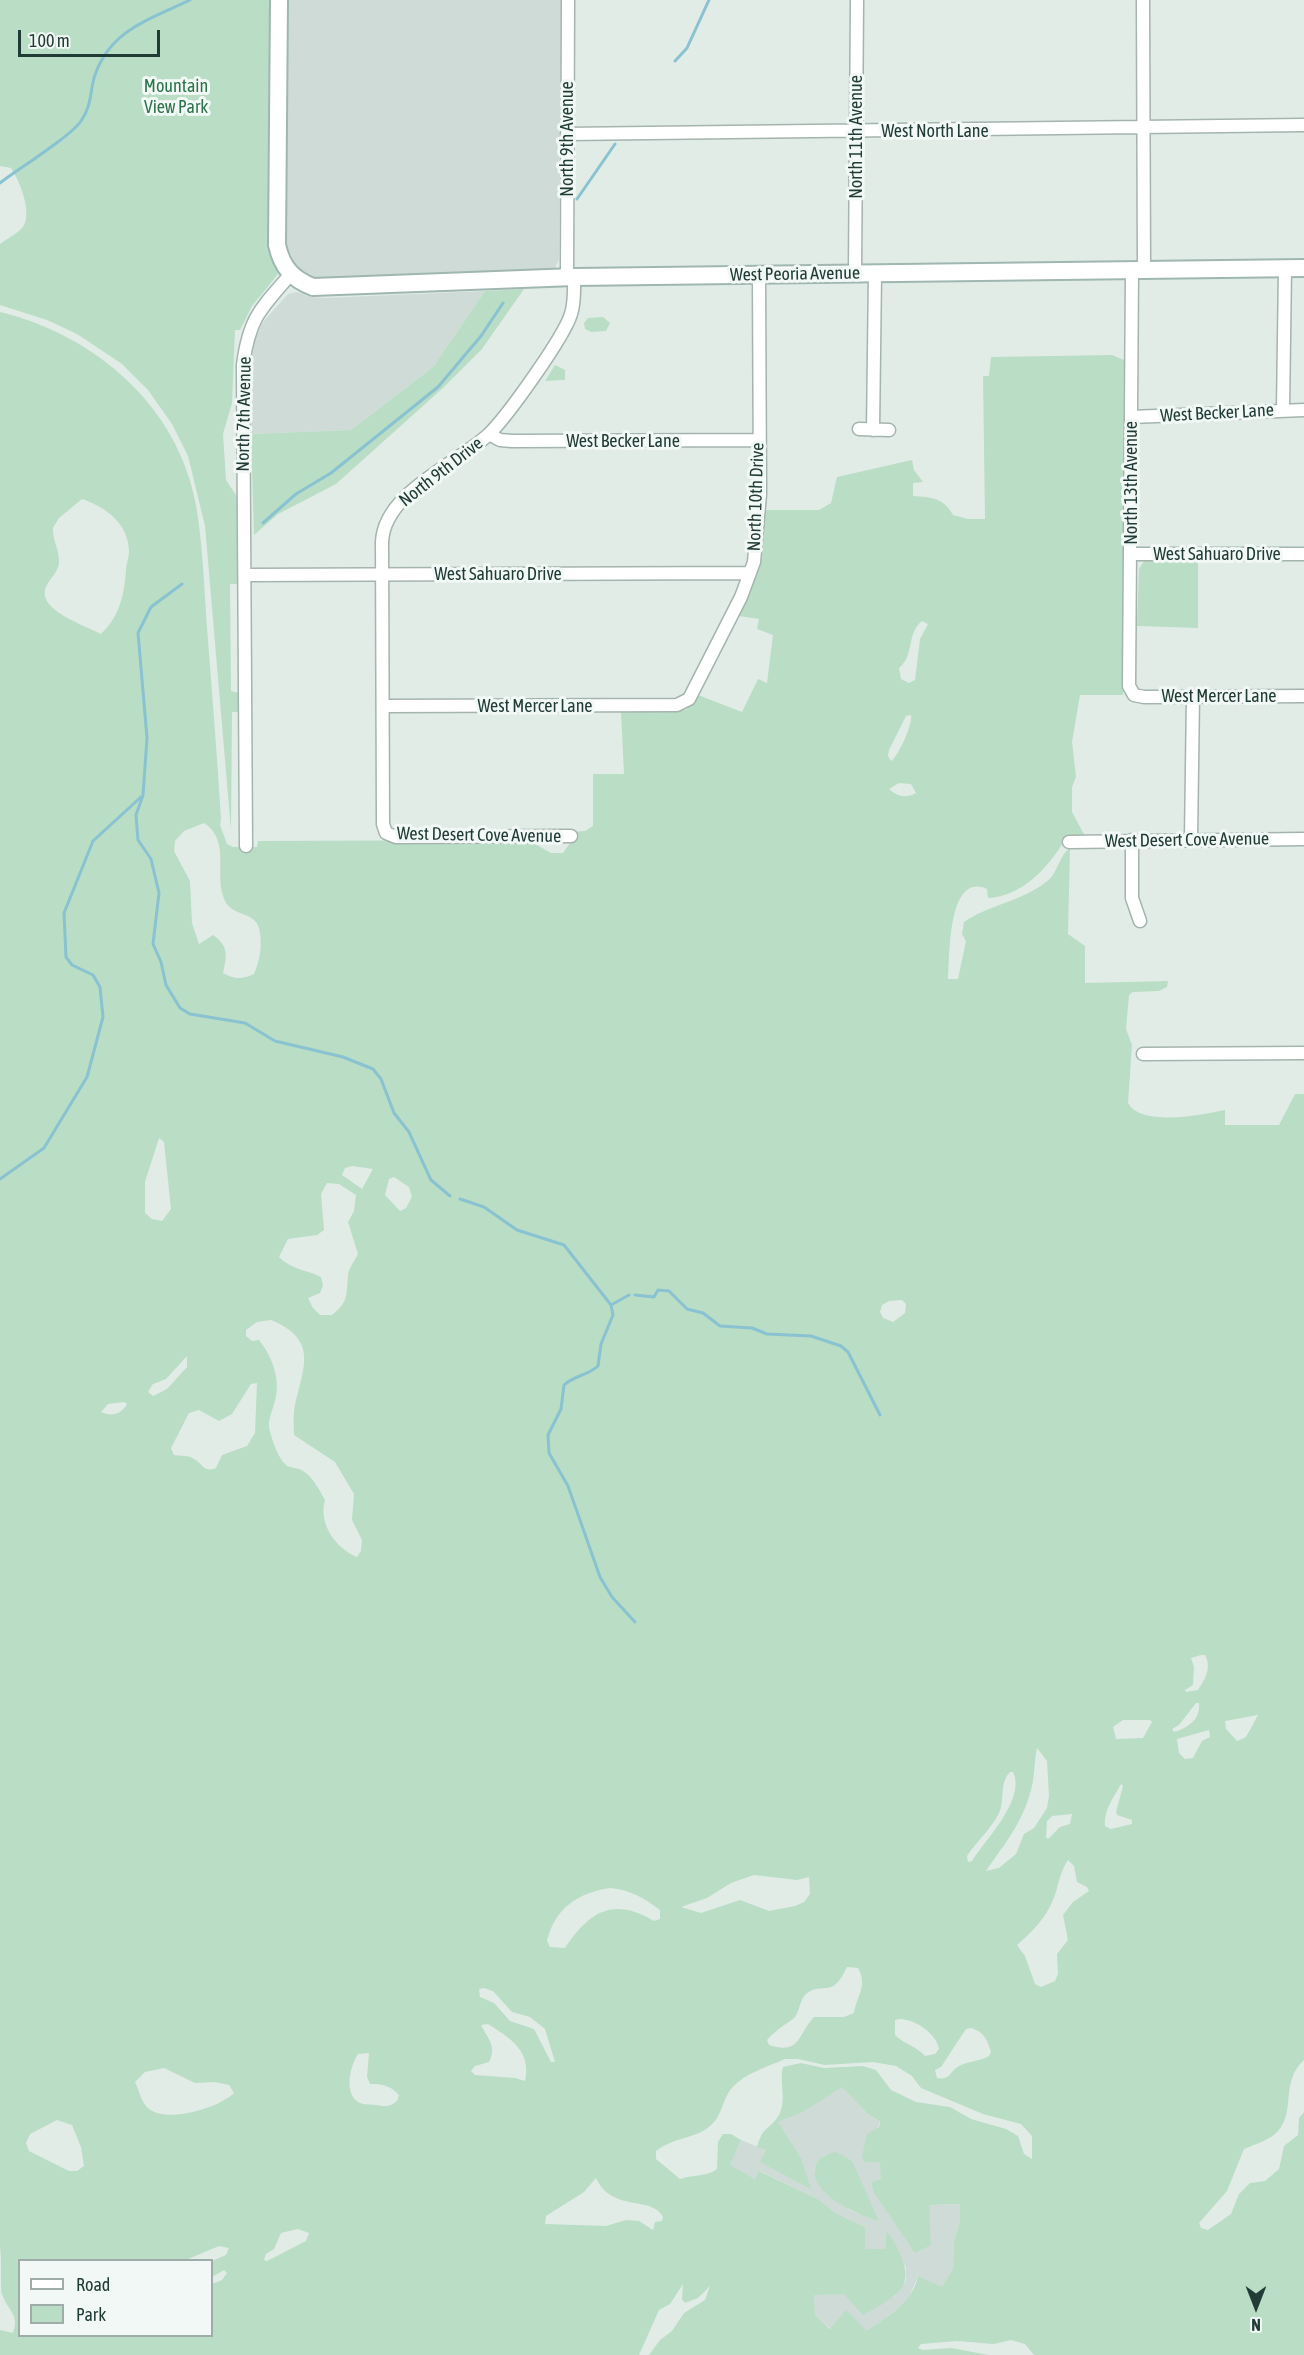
<!DOCTYPE html>
<style>
body{margin:0}
#map{position:relative;width:1304px;height:2355px;overflow:hidden;background:#e1ece7;font-family:"Asap Condensed",sans-serif}
canvas{display:block}
.legend{position:absolute;left:18px;top:2259px;width:195px;height:78px;box-sizing:border-box;background:#f2f8f5;border:2px solid #9eada9;margin:0;padding:8px 10px;list-style:none;font-size:18px;color:#213c36}
.legend li{display:flex;align-items:center;gap:12px;height:30px}
.legend b{width:30px;border:2px solid #9eada9}
.north{position:absolute;left:1226px;top:2277px;width:60px;height:60px;-webkit-text-stroke:4px #f2f8f5;paint-order:stroke;rotate:180deg;font-size:16px;font-weight:700;line-height:24px;text-align:center;color:#213c36}
.north::after{content:'';display:block;margin:auto;width:21px;height:27px;background:#213c36;clip-path:polygon(50% 0,100% 100%,50% 72%,0 100%)}
.scale{position:absolute;left:18px;top:30px;width:142px;height:27px;box-sizing:border-box;border:3px solid #213c36;border-top:0;padding-left:8px;font-size:18px;line-height:21px;white-space:nowrap;color:#213c36;-webkit-text-stroke:4px #f2f8f5;paint-order:stroke}
</style>
<div id="map">
<canvas width="1304" height="2355"></canvas>
<ul class="legend">
<li><b style="height:8px;background:#fff"></b>Road</li>
<li><b style="height:16px;background:#baddc5"></b>Park</li>
</ul>
<div class="north">N</div>
<div class="scale">100 m</div>
</div>
<script>
const ctx = document.querySelector('canvas').getContext('2d');
ctx.lineJoin = 'round';
function paint(path, color) {
  ctx.fillStyle = color;
  ctx.fill(path, 'evenodd');
}
function stroke(path, color, width, dash) {
  ctx.strokeStyle = color;
  ctx.lineWidth = width;
  ctx.lineCap = dash ? 'butt' : 'round';
  ctx.setLineDash(dash || []);
  ctx.stroke(path);
}
function drawText(font, color, halo, rows, align = 'center') {
  ctx.font = font + ' "Asap Condensed",sans-serif';
  ctx.lineWidth = 6;
  ctx.setLineDash([]);
  ctx.textBaseline = 'middle';
  ctx.strokeStyle = halo;
  ctx.fillStyle = color;
  for (const [text, x, y, turn = 0] of rows) {
    ctx.save();
    ctx.translate(x, y);
    ctx.rotate((+turn || 0) * Math.PI / 180);
    ctx.textAlign = isNaN(turn) ? turn : align;
    if (halo) ctx.strokeText(text, 0, 0);
    ctx.fillText(text, 0, 0);
    ctx.restore();
  }
}
const built = new Path2D(`
 M287 0H561L559 259 555 268 332 280 314 278 297 267 286 244Z
 M485 291 433 367 351 430 251 434 252 359 255 338 264 321 288 294 297 292 311 297 325 298Z
 M842 2086 869 2115 880 2121 865 2162H881V2179L871 2182 873 2191 929 2205 960 2204V2221L954 2241 953 2269 942 2288 918 2276 907 2302 867 2332 831 2329 815 2315 814 2295 835 2293 894 2297 906 2281V2268L891 2236 887 2233 886 2249H865V2227L837 2214 818 2199 760 2171 755 2179 729 2165 741 2140 766 2150 761 2162 801 2158 777 2122 803 2112ZM824 2155 868 2198 879 2221 849 2210 814 2171 816 2164Z`);
const green = new Path2D(`
 M0 0H271V252L278 274 252 306 240 330H235L232 403 223 434 226 480 238 498 239 584H230L231 691 243 694 244 712H232L231 830 205 526 188 456 172 424 148 390 122 364 77 334 47 320 0 305V244C7 239 18 233 23 227 33 212 19 180 11 168L0 166Z
 M524 289 482 349 444 387 336 484 278 514 254 535 251 434 351 430 433 367 485 291Z
 M0 312C95 335 178 406 196 505 203 546 204 587 207 628 212 691 217 755 221 819L220 825 227 844 233 847H257L258 841 528 840 551 853H563L572 840 571 832 585 831 593 826V774H624L621 712 686 710 698 695 742 712 758 679 767 683 773 635 757 629 759 619 739 616 762 558 764 510H819L831 503 837 477 912 460 914 470 923 482 913 483V496C931 497 944 498 953 515L968 519H985L983 376H989L991 357 1112 355 1124 360 1123 695H1080L1072 742 1076 777 1072 787V812L1086 838 1064 841C1049 867 1021 897 988 898L987 889C947 871 950 958 948 979H958L966 941 962 934 964 922C989 905 1022 901 1046 882 1058 874 1059 855 1070 848L1068 934 1085 946V983L1168 981 1167 987 1159 991 1133 992 1129 995 1126 1029 1132 1045 1128 1103C1141 1127 1202 1115 1225 1110V1125H1279L1295 1094H1304V2060C1280 2082 1296 2111 1278 2131 1270 2140 1256 2144 1244 2149L1227 2191 1199 2223 1201 2228 1208 2230 1231 2214 1239 2194 1250 2183 1265 2181 1279 2169 1284 2146 1298 2135 1299 2118 1304 2112V2355H1034L1025 2344 1011 2340 994 2344 957 2341 921 2344 918 2348 923 2350 951 2348 989 2355H649L660 2340 672 2331 684 2313 705 2300 710 2286 698 2298 685 2303 682 2299 683 2284 670 2304 659 2310 639 2355H0V2330L13 2333C20 2314 7 2310 2 2294 0 2285 2 2259 0 2247ZM82 499C106 507 129 524 129 552 129 558 126 564 126 570 124 595 120 616 101 634 86 626 40 611 45 590 48 579 60 572 59 560 59 549 52 539 53 528L59 518ZM922 621 928 624 920 639 915 680 909 683 901 679 899 668C915 655 906 634 922 621ZM911 715C913 724 898 757 891 761L888 756 889 750 906 716ZM899 783 911 784 916 793C905 799 897 796 889 789ZM204 823C230 840 215 871 223 896 229 918 254 910 259 928 263 942 260 961 254 974 242 979 235 980 223 973 227 956 229 946 213 935L199 944 192 923 190 881 174 851 175 841 184 831ZM159 1138 164 1142 171 1209 162 1221 152 1219 145 1213V1182ZM352 1166 373 1169 362 1189 342 1175 345 1168ZM394 1177 409 1187 412 1197 406 1208 400 1211 385 1195 389 1179ZM327 1183 339 1184 356 1195 354 1211 348 1222 358 1254C355 1260 348 1269 348 1276 346 1296 349 1301 332 1315H320L313 1308 308 1298 320 1293 323 1285 321 1277C306 1270 291 1269 279 1257L288 1239 317 1235 324 1230 321 1194ZM902 1300 906 1304 905 1313 893 1322 883 1318 880 1312 882 1305 889 1301ZM271 1320C322 1341 301 1371 294 1411 293 1419 294 1428 294 1435L335 1462 354 1494 352 1520 362 1540 361 1551 357 1557C335 1548 318 1523 325 1500 320 1491 313 1477 303 1471 298 1467 291 1469 286 1465 278 1458 273 1442 270 1432 266 1420 274 1409 276 1396 280 1377 271 1355 259 1340L252 1341 246 1336V1330L257 1322ZM187 1356V1367L167 1389 153 1396 148 1392 153 1384 166 1379ZM257 1383 255 1433 247 1446 222 1455 216 1468C204 1473 203 1464 194 1459 189 1455 180 1456 174 1455L171 1448 189 1413 199 1410 219 1421 232 1414 251 1384ZM124 1402 127 1404C122 1414 111 1417 101 1412L108 1404ZM1201 1655H1205C1212 1668 1205 1679 1198 1690L1186 1692 1185 1690 1193 1685 1194 1667 1191 1658ZM1196 1703H1199C1201 1719 1188 1728 1174 1732L1172 1729 1179 1725ZM1258 1715 1246 1737 1237 1741 1226 1729 1225 1721ZM1123 1720H1150L1152 1722 1143 1738 1116 1739 1113 1727ZM1209 1730 1210 1737 1202 1741 1193 1758 1185 1759 1179 1753 1177 1739ZM1037 1748 1047 1761 1049 1796 1047 1808 1034 1828 1024 1834 1016 1854 999 1868 986 1871C1005 1843 1022 1824 1031 1790 1035 1776 1034 1761 1037 1748ZM1010 1772H1013C1026 1799 986 1839 972 1861L968 1862 967 1856C976 1842 992 1828 999 1813 1005 1800 999 1783 1010 1772ZM1121 1784 1123 1786 1116 1812 1117 1815 1132 1820V1824L1111 1829 1105 1826C1103 1811 1114 1797 1121 1784ZM1072 1814 1070 1824 1060 1827 1048 1839 1046 1837 1047 1821 1052 1816ZM1068 1860 1074 1866 1077 1882 1087 1887 1089 1891 1073 1902 1063 1915 1068 1940 1057 1954 1058 1974 1055 1981 1041 1987 1035 1984 1025 1956 1017 1945C1031 1933 1046 1918 1053 1900 1059 1886 1059 1873 1068 1860ZM754 1875 797 1880 809 1877 810 1894 804 1902 795 1906 769 1911 740 1900 701 1913 681 1907 707 1898 731 1883ZM610 1888C631 1890 644 1898 660 1910V1919L654 1921C613 1897 590 1911 565 1948L550 1947 547 1941C555 1908 578 1893 610 1888ZM847 1967 858 1968C868 1986 857 1995 854 2013L844 2017H814C797 2035 801 2055 769 2045L767 2040C777 2029 782 2027 793 2019 800 2013 799 2000 806 1994 824 1980 831 2001 847 1967ZM484 1988 493 1991 512 2012 530 2017 545 2029 555 2062H551L534 2029 510 2021 494 2003 480 1997 479 1989ZM900 2019C915 2019 937 2034 939 2049L935 2054 925 2056C916 2046 904 2044 895 2035V2020ZM488 2024C510 2038 532 2051 525 2081L515 2078 475 2075 471 2071 475 2066 489 2062C497 2046 488 2039 481 2025ZM971 2028C984 2032 987 2039 991 2052L989 2056C979 2062 965 2061 956 2068 949 2074 949 2080 937 2078L935 2070 941 2067 966 2029ZM369 2053 367 2077 370 2084C382 2084 390 2085 399 2095L397 2101C389 2108 384 2106 375 2105 371 2104 364 2105 360 2103 343 2095 350 2066 358 2054ZM785 2059H798L825 2065 873 2062 896 2066 912 2076 921 2088 983 2114 1021 2124 1032 2136V2159L1024 2154 1018 2136 1006 2129 971 2119 950 2107 916 2102 891 2090 876 2070 863 2066 824 2068 801 2063 783 2067C779 2082 787 2100 779 2115 770 2130 763 2125 757 2147L766 2150 760 2162 811 2189 801 2158 778 2122 803 2112 842 2087 869 2115 880 2121 879 2127 867 2134 862 2157 865 2162H880L881 2179 871 2182 873 2191 915 2253 931 2245 929 2205 960 2204V2221L954 2241 953 2269 942 2287 918 2276C912 2304 889 2315 867 2331L846 2310 830 2329 815 2315 814 2295 844 2294 863 2315C907 2291 918 2284 891 2236L886 2232V2249H865V2227L837 2214 818 2199 759 2171 755 2179 730 2165 741 2140 731 2134H723L718 2142 717 2169C709 2176 691 2175 680 2179L656 2159V2151C671 2139 688 2139 703 2131 724 2119 721 2100 732 2088 745 2073 767 2067 785 2059ZM164 2068 195 2083 215 2082 229 2085 234 2093C219 2108 164 2125 147 2107 141 2101 139 2090 135 2082L145 2072ZM57 2120 72 2125 81 2147 84 2166 77 2171H69L29 2151 26 2143 30 2134ZM596 2178C612 2213 652 2195 663 2217L662 2221 655 2222 653 2230 639 2221 626 2220 606 2226 545 2224 546 2216 584 2192ZM298 2229 309 2233 306 2241 267 2261 264 2260 266 2254 274 2249 281 2233ZM219 2246 229 2248 226 2255 212 2261V2277L224 2270 227 2273 222 2280 212 2284V2336H20V2260H186Z
 M603 317 610 323 606 331 591 332 585 329 584 323 588 318Z
 M555 365 565 370V380L545 381Z
 M1144 561H1198V628L1137 626 1139 569Z
 M836 2152 852 2161 879 2221C859 2215 810 2195 815 2168 817 2157 827 2154 836 2152Z`);
const stream = new Path2D(`
 M675 61 687 48 709 0
 M0 183C18 169 70 137 81 121 91 107 90 94 94 78 109 30 149 20 190 0
 M577 199 615 144
 M263 523 296 494 331 473 438 387 481 336 503 303
 M182 584 151 607 138 633 147 738 143 795 136 815 138 840 151 859 159 893 153 944 161 962 166 985 180 1008 190 1014 245 1023 275 1041 343 1057 373 1069 381 1079 394 1113 409 1132 431 1180 450 1196
 M0 1179 44 1148 87 1077 103 1017 100 987 93 975 72 965 66 957 64 913 93 841 141 797
 M460 1199 484 1207 517 1230 564 1245 611 1305 613 1315 601 1344 598 1366C587 1376 575 1375 564 1385L561 1409 548 1435 549 1453 568 1486 600 1577 612 1597 635 1622
 M635 1295 654 1297 658 1290 669 1291 687 1309 703 1313 720 1326 752 1328 767 1334 811 1336 841 1346 848 1352 880 1415
 M611 1305 629 1295`);
const street = new Path2D(`
 M1143 0 1144 271
 M567 134 1304 125
 M1132 271 1129 686 1134 695 1144 697 1304 696
 M855 273 857 0
 M567 277 568 0
 M1283 410 1285 268
 M1131 417 1304 410
 M859 429 889 430
 M873 430 875 273
 M489 434 500 440 512 441 759 440
 M1131 554H1304
 M247 575 750 573
 M384 706 677 705 689 699 741 597 754 562 760 494 759 275
 M571 836 396 837 386 833 383 824 382 542C384 493 455 465 488 435 507 417 564 337 571 314 575 302 574 289 574 277
 M1191 839 1193 696
 M1132 840V898L1140 921
 M1069 842 1304 839
 M246 846 243 365C249 319 260 309 290 275
 M1143 1054 1304 1053`);
const secondary = new Path2D(`
 M279 0 277 245C282 267 292 279 313 287L574 277 1304 268`);
const parkNames = [
 ["Mountain",176,86],
 ["View Park",176,107]
];
const streetNames = [
 ["West North Lane",935,131],
 ["North 11th Avenue",856,137,-90],
 ["North 9th Avenue",567,139,-90],
 ["West Peoria Avenue",795,274,-1],
 ["West Becker Lane",1217,413,-3],
 ["North 7th Avenue",244,414,-89],
 ["West Becker Lane",623,441],
 ["North 9th Drive",441,472,-38],
 ["North 13th Avenue",1131,483,-90],
 ["North 10th Drive",756,497,-88],
 ["West Sahuaro Drive",1217,554],
 ["West Sahuaro Drive",498,574],
 ["West Mercer Lane",1219,696],
 ["West Mercer Lane",535,706],
 ["West Desert Cove Avenue",479,835,1],
 ["West Desert Cove Avenue",1187,840,-1]
];
paint(built, '#cfdbd7');
paint(green, '#baddc5');
stroke(stream, '#89c2d1', 3);
stroke(street, '#a4b4ae', 15);
stroke(secondary, '#9fb7b0', 20);
stroke(street, '#fff', 12);
stroke(secondary, '#fff', 16);
drawText('18px', '#2c734b', '#f2f8f5', parkNames);
drawText('18px', '#213c36', '#f2f8f5', streetNames);
</script>
